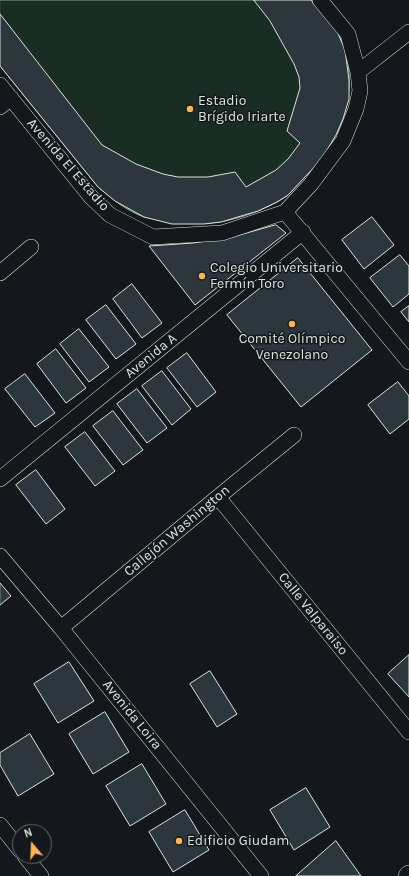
<!DOCTYPE html>
<meta charset="utf-8">
<style>
body{margin:0}
#map{position:relative;width:409px;height:876px;overflow:hidden;background:#14181c;font-family:Karla,sans-serif}
canvas{display:block}
.north{position:absolute;left:12px;top:824px;width:40px;height:40px;box-sizing:border-box;background:#14181c;border:1px solid #626a69;border-radius:50%;rotate:341deg;font-size:11px;font-weight:700;line-height:16px;text-align:center;color:#d8e6dc}
.north::after{content:'';display:block;margin:auto;width:14px;height:18px;background:#ffb74d;clip-path:polygon(50% 0,100% 100%,50% 72%,0 100%)}
</style>
<div id="map">
<canvas width="409" height="876"></canvas>
<div class="north">N</div>
</div>
<script>
const ctx = document.querySelector('canvas').getContext('2d');
ctx.lineJoin = 'round';
function paint(path, color) {
  ctx.fillStyle = color;
  ctx.fill(path, 'evenodd');
}
function stroke(path, color, width, dash) {
  ctx.strokeStyle = color;
  ctx.lineWidth = width;
  ctx.lineCap = dash ? 'butt' : 'round';
  ctx.setLineDash(dash || []);
  ctx.stroke(path);
}
function drawText(font, color, halo, rows, align = 'center') {
  ctx.font = font + ' Karla,sans-serif';
  ctx.lineWidth = 3;
  ctx.setLineDash([]);
  ctx.textBaseline = 'middle';
  ctx.strokeStyle = halo;
  ctx.fillStyle = color;
  for (const [text, x, y, turn = 0] of rows) {
    ctx.save();
    ctx.translate(x, y);
    ctx.rotate((+turn || 0) * Math.PI / 180);
    ctx.textAlign = isNaN(turn) ? turn : align;
    if (halo) ctx.strokeText(text, 0, 0);
    ctx.fillText(text, 0, 0);
    ctx.restore();
  }
}
const green = new Path2D(`
 M0 0H311C324 16 339 30 345 50 359 101 337 146 301 181 296 186 292 192 287 196 270 208 240 219 219 222 203 225 187 222 171 220 162 219 152 219 144 217 127 211 112 199 98 187L0 66Z`);
const building = new Path2D(`
 M254 0H311L337 31 345 50 349 80V99L343 119 336 135 321 160 288 195 277 202 258 211 221 222 204 224H172L144 217 115 201 98 187 0 66V14L102 145 136 164 163 174 178 177H208L235 172 246 187 276 170 288 159 300 143 287 131 300 88 299 77 294 64 270 21Z
 M372 217 394 245 364 269 342 240Z
 M276 225 286 233 195 305 149 246 193 243 232 237Z
 M400 255 409 266V294L393 307 370 278Z
 M298 258 372 350 301 407 227 315Z
 M132 284 162 323 142 338 113 299Z
 M106 305 136 344 116 359 86 320Z
 M409 306V322L401 312Z
 M79 329 109 367 89 382 60 344Z
 M56 349 86 388 66 403 37 364Z
 M187 353 216 392 197 407 167 368Z
 M162 371 191 409 172 425 142 386Z
 M25 374 55 413 35 427 5 389Z
 M398 382 409 396V419L390 434 368 405Z
 M137 389 167 428 147 443 117 404Z
 M113 411 143 450 123 465 93 426Z
 M85 432 115 471 95 486 65 447Z
 M36 470 65 509 46 524 16 485Z
 M0 583 11 596 0 605Z
 M409 655V697L388 674Z
 M69 662 94 701 58 723 34 684Z
 M210 671 237 714 217 727 190 684Z
 M105 712 129 752 93 774 69 734Z
 M30 734 54 774 18 796 0 765V753Z
 M142 764 166 804 130 826 106 786Z
 M306 788 330 827 294 850 270 810Z
 M185 810 209 850 173 872 149 832Z
 M336 841 361 876H296Z`);
const minor = new Path2D(`
 M358 72 409 32
 M0 85 91 197 110 215 153 237 222 233 285 212 311 184 343 141 356 109 360 91 358 72 348 34 320 0
 M0 107 11 98
 M285 212 409 362
 M0 273 31 247
 M0 479 303 232
 M218 497 409 732
 M0 556 61 628 261 876
 M61 628 218 497 294 435
 M0 825 20 850
 M25 856 41 876`);
const major = new Path2D(`
 M408 876 409 875`);
const markers = [
 [190,109,4,"#ffb74d"],
 [202,276,4,"#ffb74d"],
 [292,324,4,"#ffb74d"],
 [179,841,4,"#ffb74d"]
];
const poiNames = [
 ["Estadio",198,101],
 ["Brígido Iriarte",198,117],
 ["Colegio Universitario",210,268],
 ["Fermín Toro",210,284],
 ["Comité Olímpico",292,339,"center"],
 ["Venezolano",292,355,"center"],
 ["Edificio Giudam",187,841]
];
const streetNames = [
 ["Avenida El Estadio",68,165,49],
 ["Avenida A",151,356,-39],
 ["Callejón Washington",177,531,-40],
 ["Calle Valparaiso",313,614,51],
 ["Avenida Loira",132,715,51]
];
paint(green, '#1a2d24');
stroke(green, '#939e99', 1);
paint(building, '#2c363c');
stroke(building, '#d8e6dc', 1);
stroke(minor, '#d8e6dc', 16);
stroke(major, '#d8e6dc', 20);
stroke(minor, '#14181c', 15);
stroke(major, '#14181c', 19);
for (const [x, y, r, color] of markers) {
  const dot = new Path2D();
  dot.arc(x, y, r, 0, 2 * Math.PI);
  ctx.fillStyle = color;
  ctx.fill(dot);
  stroke(dot, '#14181c', 1.5);
}
drawText('14px', '#d8e6dc', '#14181c', poiNames, 'left');
drawText('14px', '#d8e6dc', '#14181c', streetNames);
</script>
